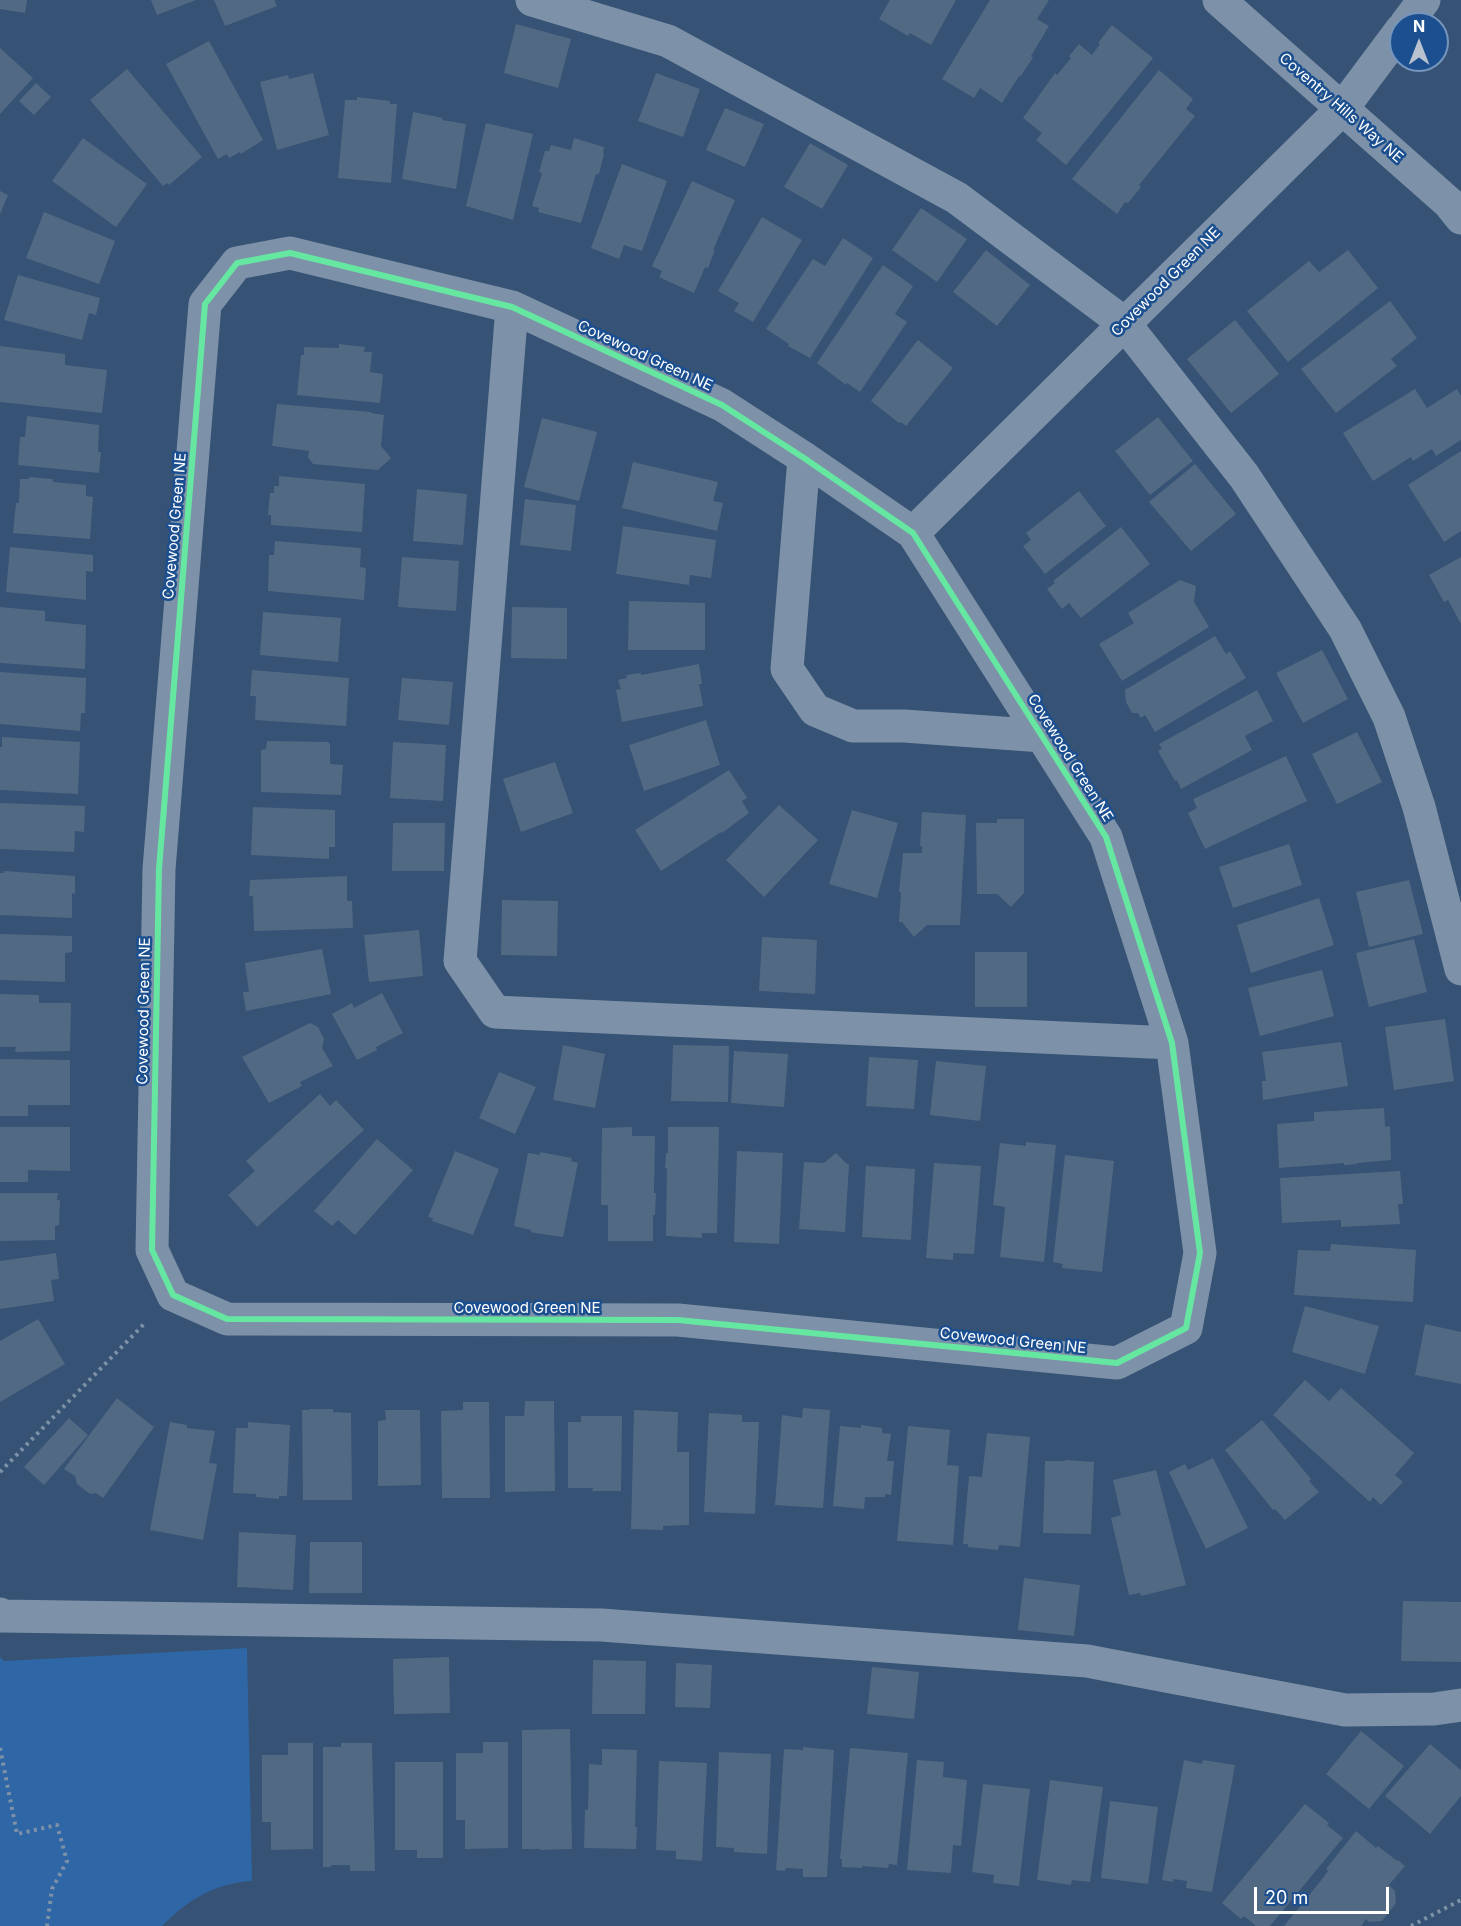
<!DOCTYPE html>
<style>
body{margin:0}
#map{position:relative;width:1461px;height:1926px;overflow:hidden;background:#365274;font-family:Inter,sans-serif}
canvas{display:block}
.north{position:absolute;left:1389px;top:12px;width:60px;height:60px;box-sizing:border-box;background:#1b4f8f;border:2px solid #7695bc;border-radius:50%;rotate:0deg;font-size:16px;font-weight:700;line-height:24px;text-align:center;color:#fff}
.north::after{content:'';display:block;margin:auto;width:21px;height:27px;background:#b9c2ce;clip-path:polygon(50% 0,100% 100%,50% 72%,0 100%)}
.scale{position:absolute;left:1254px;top:1887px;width:135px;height:27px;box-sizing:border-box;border:3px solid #fff;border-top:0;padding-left:8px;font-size:18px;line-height:21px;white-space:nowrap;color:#fff;-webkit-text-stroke:4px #1b4f8f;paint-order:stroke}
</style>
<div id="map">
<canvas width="1461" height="1926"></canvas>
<div class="north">N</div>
<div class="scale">20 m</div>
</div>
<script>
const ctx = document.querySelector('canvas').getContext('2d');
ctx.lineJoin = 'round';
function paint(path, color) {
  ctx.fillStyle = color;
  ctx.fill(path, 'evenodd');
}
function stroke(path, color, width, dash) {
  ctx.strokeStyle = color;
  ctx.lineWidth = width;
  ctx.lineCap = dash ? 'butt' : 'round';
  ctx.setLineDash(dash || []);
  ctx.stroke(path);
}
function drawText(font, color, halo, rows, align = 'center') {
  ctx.font = font + ' Inter,sans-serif';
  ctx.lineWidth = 5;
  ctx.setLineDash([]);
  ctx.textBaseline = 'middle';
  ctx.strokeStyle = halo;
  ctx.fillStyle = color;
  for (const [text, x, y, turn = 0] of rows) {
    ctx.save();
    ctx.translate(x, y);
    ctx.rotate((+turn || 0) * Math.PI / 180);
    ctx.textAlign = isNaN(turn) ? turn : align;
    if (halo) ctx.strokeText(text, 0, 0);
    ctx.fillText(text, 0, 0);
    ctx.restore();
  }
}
const green = new Path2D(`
 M247 1648 252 1881C215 1883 188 1900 162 1926H0V1657L4 1661Z`);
const building = new Path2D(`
 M0 0H27L25 13 0 9Z
 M151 0H196L157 15Z
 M214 0H274L277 6 225 26Z
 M890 0H956L931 45 910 33 908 36 879 19Z
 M990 0H1049L1037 19 1049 26 1031 56 1033 58 1020 77 1019 76 1002 103 980 88 974 98 942 79Z
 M516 24 571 39 558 88 504 73Z
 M1112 25 1153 58 1066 165 1036 140 1042 133 1023 118 1055 73 1057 75 1071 58 1069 56 1079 44 1092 55 1100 44 1098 43Z
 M209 41 263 140 241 154 240 152 229 158 227 154 218 159 166 64Z
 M0 48 33 78 0 114Z
 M127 69 202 157 169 185 167 183 163 186 90 100Z
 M1159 70 1193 99 1186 109 1195 116 1139 185 1141 187 1128 203 1125 202 1117 214 1072 179Z
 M313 73 329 135 277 150 260 82 288 75 289 79Z
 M656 73 700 89 683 137 638 121Z
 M36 83 51 97 34 115 19 101Z
 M357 97 390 101V104H397L391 183 338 178 345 100H357Z
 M725 108 764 124 745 167 706 150Z
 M413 112 443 118 442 120 466 124 456 189 402 179Z
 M486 123 533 134 513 220 466 206Z
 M83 138 147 184 116 227 52 181Z
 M574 138 604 147 603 153 604 154 599 174H596L581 223 538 212 539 208 532 206 542 173 539 172 545 151H549L551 145 571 150Z
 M810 143 848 165 822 209 784 187Z
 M622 164 667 181 642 251 624 245 619 259 591 248Z
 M692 181 735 200 713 250H715L708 268 705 267 694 293 659 277 662 271 652 266Z
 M0 191 8 195 0 214Z
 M921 208 967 239 937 282 892 250Z
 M44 212 115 241 99 284 26 258Z
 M762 217 802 240 753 322 734 311 739 303 718 291Z
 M843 238 873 258 810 358 788 346 789 344 766 329 813 259 825 266Z
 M986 250 1030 285 997 326 953 292Z
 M1348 250 1378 288 1288 362 1247 311 1309 261 1319 272Z
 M883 265 913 286 895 314 907 322 860 392 847 383 846 385 817 363Z
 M18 275 100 298 96 315 89 313 82 340 4 320Z
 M1390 301 1417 338 1391 359 1397 366 1336 413 1301 369Z
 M1235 320 1279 374 1231 413 1187 359Z
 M918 340 953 368 906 426 901 422 899 423 871 401Z
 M339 344 365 347 364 352H372L370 372 383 374 380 403 297 395 301 355H304V347L339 348Z
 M0 346 65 354V365L107 370 102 413 0 402Z
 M1415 389 1427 408 1457 389 1461 396V440L1436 456 1432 449 1413 461 1411 457 1373 481 1343 433Z
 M277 404 371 412V413L384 415 381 446 391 458 378 470 313 464 308 457 309 451 272 446Z
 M27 416 99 425 98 452H101L99 473 18 465 20 437H25Z
 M1158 417 1193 461 1150 495 1115 451Z
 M542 418 597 432 579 501 524 487Z
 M1461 451V531L1444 542 1408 485Z
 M633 462 718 482 713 501 723 503 717 531 622 508Z
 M1195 464 1236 514 1191 551 1149 502Z
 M279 476 365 484 362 532 271 525V515H268L270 493H274V486H279Z
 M29 477 53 479V482L86 485V496L93 497 90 539 13 533 16 503H19L20 479H29Z
 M417 489 467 494 463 545 413 541Z
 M1079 491 1106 526 1045 574 1023 546 1031 540 1026 533Z
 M525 499 576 505 571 551 520 545Z
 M623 526 716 540 711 578 690 575 689 585 616 574Z
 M1121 527 1150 564 1081 618 1069 603 1062 609 1047 589 1055 583 1053 581Z
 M275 541 361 548 360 567 366 568 364 600 268 591 269 555H274Z
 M10 547 93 555V572L86 571V600L6 592Z
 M402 557 459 561 456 611 398 607Z
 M1461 557V624L1448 600 1444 602 1429 575Z
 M1180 580 1196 586 1194 602 1209 627 1122 681 1099 644 1134 623 1128 613Z
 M629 601 705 603V650H628Z
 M0 607 45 611V621L86 625 85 669 0 663Z
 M512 607 567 608V659L511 658Z
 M263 612 341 618 338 662 260 655Z
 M1215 636 1226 654 1230 651 1246 678 1155 732 1145 715 1141 718 1138 713H1132L1126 702 1125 690Z
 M1322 650 1348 699 1303 723 1276 673Z
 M699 664 702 684H699L703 706 622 722 616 690 621 689 618 680 627 678 626 675 641 673V675Z
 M252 670 349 678 346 726 255 720 256 696H250Z
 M0 672 86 678 85 713H81L80 731 0 724Z
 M402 678 453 682 449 725 398 720Z
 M1257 690 1273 721 1245 736 1252 750 1181 789 1177 780 1175 781 1158 751 1162 749 1159 744Z
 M706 720 720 765 644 791 629 745Z
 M1357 732 1382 782 1337 804 1312 754Z
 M2 737 80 742 78 794 0 790V747H2Z
 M267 741 328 742 330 744V764L343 765 341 795 261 792V750L266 749Z
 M393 742 446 745 443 801 390 798Z
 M1286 756 1307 801 1205 849 1188 813 1197 808 1193 799Z
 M555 762 573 813 521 832 503 779Z
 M729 770 747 798 742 801 749 813 722 833 721 832 661 871 635 830Z
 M0 803 85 806 84 832 75 831 74 852 0 849Z
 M779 805 818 840 764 897 726 860Z
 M253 807 335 810V847H329V859L251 855Z
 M852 810 898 823 877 898 829 884Z
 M922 812 966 815 960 925H927L914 937 902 922H899L901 892H899L903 853H922V846H920Z
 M997 819H1024V893L1011 907 997 894H977L976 823H997Z
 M393 823H445L444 871H392Z
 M1289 844 1302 885 1233 908 1219 867Z
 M4 871 75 876V894L72 893V918L0 915V873H4Z
 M347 876V901H352L353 928 254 931 253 896H249L250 880Z
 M1409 880 1423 934 1369 947 1356 892Z
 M1319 898 1334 945 1251 973 1237 925Z
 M502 900 558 901 557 956 501 955Z
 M419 930 423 976 369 982 364 935Z
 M0 934 72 936V952L65 953V982L0 980Z
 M762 937 817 940 815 994 759 991Z
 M1414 939 1427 992 1369 1007 1356 953Z
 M322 949 331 994 246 1011 243 992H249L245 963Z
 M975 952H1027V1007H975Z
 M1322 970 1334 1016 1260 1036 1248 988Z
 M382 993 403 1033 376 1047 377 1050 357 1060 332 1014 352 1003 354 1008Z
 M0 994 39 995V1003H71L70 1051 15 1052 16 1047H0Z
 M1445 1019 1454 1081 1394 1090 1385 1027Z
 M310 1023 318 1027 324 1039 322 1048 333 1066 300 1082 302 1086 269 1103 242 1057Z
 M1341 1042 1348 1086 1263 1100 1262 1081H1266L1262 1052Z
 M563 1045 605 1054 595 1108 553 1100Z
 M673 1045 729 1046 728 1102 671 1101Z
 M734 1051 788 1054 784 1107 731 1103Z
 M869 1057 918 1060 914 1109 866 1106Z
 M0 1059 70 1060V1105H28V1116H0Z
 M936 1061 986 1066 980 1121 930 1115Z
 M499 1072 536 1087 515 1134 479 1118Z
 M320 1094 330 1106 336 1100 364 1130 257 1227 228 1195 255 1171 246 1161Z
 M1384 1108 1385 1127 1390 1126 1391 1160 1357 1163V1164L1344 1165V1163L1279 1168 1277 1124 1314 1121V1112Z
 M0 1127H70V1171L28 1170V1182H0Z
 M632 1127V1136H655L654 1193H656L655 1215H653V1241H608V1205H601L602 1128Z
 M668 1127H719L717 1233H702V1238L666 1236 667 1169 665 1168 666 1153H668Z
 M377 1139 413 1170 355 1235 338 1220 332 1226 314 1211Z
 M1026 1142 1056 1145 1044 1262 1000 1257 1005 1207 993 1205 1000 1143 1026 1146Z
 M455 1151 499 1169 473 1235 432 1221 433 1218 428 1217Z
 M737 1151 783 1153 779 1244 734 1242Z
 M540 1152 572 1158 571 1161 578 1163 563 1237 535 1233 531 1232V1230L514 1226 528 1153 540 1155Z
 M836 1153 847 1164H849L845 1232 799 1229 804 1162 824 1163Z
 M1065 1155 1114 1161 1102 1272 1062 1268 1063 1264 1053 1262Z
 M934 1163 981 1166 974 1254 953 1253V1260L926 1258Z
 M866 1166 915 1169 911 1240 862 1237Z
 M1400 1171 1403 1204H1398L1400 1224 1341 1227V1220L1282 1223 1280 1178Z
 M0 1193H58L57 1200H60L59 1225 55 1226V1240L0 1241Z
 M1331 1244 1416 1250 1413 1302 1294 1295 1298 1250 1330 1251Z
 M56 1253 59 1279 51 1280 54 1301 0 1309V1261Z
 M1305 1306 1379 1326 1365 1374 1292 1352Z
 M38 1319 65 1364 0 1402V1341Z
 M1425 1324 1461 1332V1384L1415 1375Z
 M1305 1380 1329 1401 1341 1388 1414 1453 1395 1475 1403 1482 1381 1505 1373 1497 1370 1502 1273 1415Z
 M117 1398 154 1427 103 1498 96 1493 90 1494 77 1484 75 1476 64 1469Z
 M525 1401H554L555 1491 505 1492V1416H524Z
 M463 1402H489L490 1498H442L441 1411 463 1410Z
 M803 1408 830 1410 823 1508 775 1505 782 1415 802 1418Z
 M310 1409H333V1412L351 1413 352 1500H303L302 1410H310Z
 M385 1410H420L421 1485 378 1486V1421L386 1420Z
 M634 1410 678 1412 677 1452H689V1525L663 1526V1530L631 1529Z
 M709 1413 742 1415V1422H759L755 1514 704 1512Z
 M581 1416H622L621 1491H592L593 1488H568V1422H581Z
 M69 1418 88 1435 44 1485 24 1467Z
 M1262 1420 1311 1479 1309 1481 1319 1492 1285 1520 1275 1509 1273 1510 1225 1450Z
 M170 1422 187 1425V1428L215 1431 209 1463 217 1464 203 1540 150 1530Z
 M248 1422 290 1425 287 1496H279V1499L256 1497V1494L233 1493 236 1428H248Z
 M861 1425 882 1428V1433L891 1434 887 1461H894L891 1495 885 1494V1497H865L864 1509 833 1506 840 1426 861 1428Z
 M908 1426 950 1430 947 1465 959 1466 953 1545 897 1541Z
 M987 1433 1030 1437 1020 1547 999 1545 998 1550 968 1547V1544H963L969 1476 982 1477Z
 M1213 1458 1248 1528 1206 1549 1169 1472 1185 1464 1188 1470Z
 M1065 1460 1094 1462 1091 1534 1043 1533 1045 1461H1065Z
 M1156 1470 1186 1585 1141 1596 1140 1593 1129 1595 1111 1518 1121 1515 1113 1480Z
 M239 1532 296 1535 293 1590 237 1587Z
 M310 1542H362V1593H309Z
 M1024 1578 1080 1585 1074 1636 1018 1630Z
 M1403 1601 1461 1602V1662L1401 1661Z
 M449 1657 450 1713 394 1714 393 1659Z
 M593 1660 646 1661 645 1714H592Z
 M676 1663 712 1665 710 1708 675 1707Z
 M872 1667 919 1672 914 1719 867 1714Z
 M570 1729 572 1849 540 1850V1849H522V1730Z
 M1361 1731 1404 1766 1369 1809 1326 1774Z
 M483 1742H508V1848L465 1849V1820H456V1753H483Z
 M288 1743H313V1849L271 1850V1822H262V1755H288Z
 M341 1743H372L375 1871H350V1865H331V1867H323V1747H341Z
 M1430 1744 1461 1770V1796L1430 1834 1385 1796Z
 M803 1747 834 1750 827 1877H803V1869L786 1868 785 1871 776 1870 784 1749 803 1750Z
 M850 1748 908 1753 897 1865 889 1864 888 1868 862 1866V1868L842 1867V1859H840Z
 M602 1749 637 1750 635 1827H637L636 1849 584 1848 585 1810H588L589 1764 602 1765Z
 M719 1752 771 1754 767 1854 734 1852V1848L716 1847Z
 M917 1760 944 1762 943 1777 967 1780 961 1846 953 1845 951 1873 907 1870Z
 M1184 1760 1202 1764 1203 1760 1235 1765 1212 1892 1186 1888 1187 1881 1173 1879V1882L1162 1880Z
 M659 1761 707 1763 702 1861 676 1859V1851L656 1850Z
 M395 1762H443V1858H417V1850H395Z
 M1050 1780 1103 1787 1090 1882 1072 1880 1071 1885 1037 1880Z
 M983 1784 1030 1789 1019 1886 993 1883 994 1875 972 1872Z
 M1110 1801 1158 1807 1148 1884 1101 1878Z
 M1305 1804 1329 1823 1327 1825 1343 1838 1270 1926H1256L1244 1916 1241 1919 1222 1903Z
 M1356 1831 1376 1848 1378 1846 1397 1861 1398 1860 1405 1866 1389 1885 1395 1891 1396 1903 1382 1921 1369 1922 1366 1919 1361 1926H1284L1319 1883 1328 1871 1326 1869Z`);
const path = new Path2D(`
 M0 1472 145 1323
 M0 1748 17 1834 57 1825 67 1861 52 1889 47 1926
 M1411 1926 1461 1900`);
const minor = new Path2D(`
 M532 0 668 41 957 198 1124 323 1244 476 1345 629 1389 717 1419 807 1461 969
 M1219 0 1449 203 1461 218
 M1406 24 1424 0
 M290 253 512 307 722 405 804 458 913 533 1106 837 1172 1043 1200 1253 1186 1328 1117 1363 678 1320 227 1319 173 1295 152 1250 159 869 205 304 237 263Z
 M512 307 460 961 495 1012 1172 1043
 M804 458 787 669 815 710 853 726H904L1043 736
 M913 533 1342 109 1401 30
 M0 1614 2 1616 601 1625 1087 1661 1345 1710 1434 1709 1461 1705`);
const cycleway = new Path2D(`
 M290 253 512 307 722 405 804 458 913 533 1106 837 1172 1043 1200 1253 1186 1328 1117 1363 678 1320 227 1319 173 1295 152 1250 159 869 205 304 237 263Z`);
const streetNames = [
 ["Coventry Hills Way NE",1341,108,41],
 ["Covewood Green NE",1166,282,-45],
 ["Covewood Green NE",645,356,25],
 ["Covewood Green NE",175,526,-85],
 ["Covewood Green NE",1070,758,58],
 ["Covewood Green NE",144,1011,-89],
 ["Covewood Green NE",527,1308],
 ["Covewood Green NE",1013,1341,6]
];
paint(green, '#2f66a5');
paint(building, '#526984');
stroke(path, '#7d92a8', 4, [3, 4.5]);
stroke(minor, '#7d92a8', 33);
stroke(cycleway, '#66e7a1', 6);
drawText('15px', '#fff', '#1b4f8f', streetNames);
</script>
